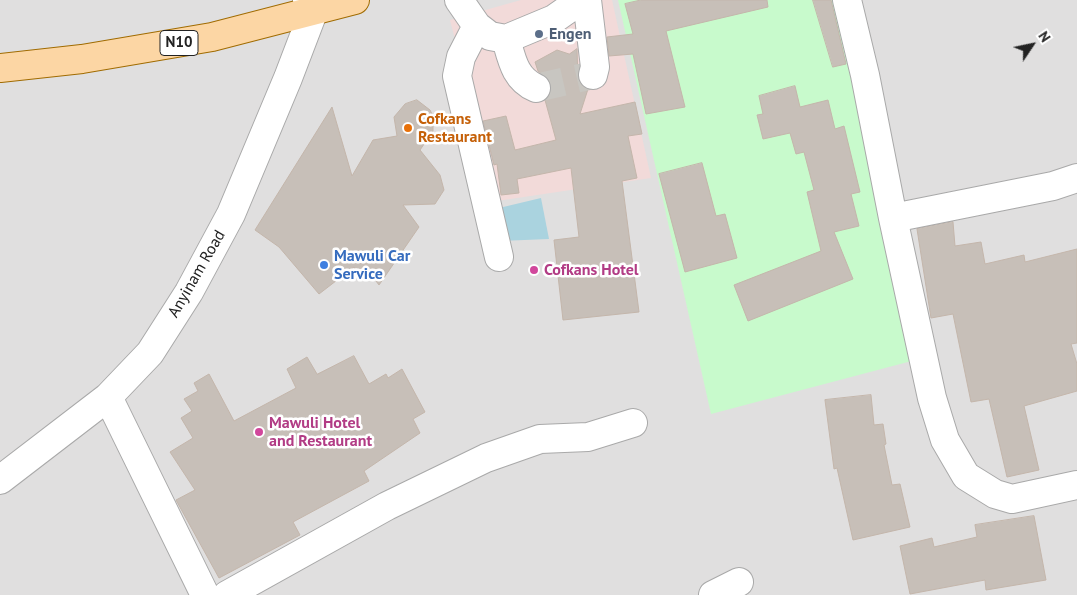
<!DOCTYPE html>
<style>
body{margin:0}
#map{position:relative;width:1077px;height:595px;overflow:hidden;background:#f2efe9;font-family:"PT Sans",sans-serif}
canvas{display:block}
.north{position:absolute;left:1007px;top:20px;width:50px;height:50px;-webkit-text-stroke:4px #fff;paint-order:stroke;rotate:56deg;font-size:14px;font-weight:700;line-height:20px;text-align:center;color:#222}
.north::after{content:'';display:block;margin:auto;width:18px;height:22px;background:#222;clip-path:polygon(50% 0,100% 100%,50% 72%,0 100%)}
</style>
<div id="map">
<canvas width="1077" height="595"></canvas>
<div class="north">N</div>
</div>
<script>
const ctx = document.querySelector('canvas').getContext('2d');
ctx.lineJoin = 'round';
function paint(path, color) {
  ctx.fillStyle = color;
  ctx.fill(path, 'evenodd');
}
function stroke(path, color, width, dash) {
  ctx.strokeStyle = color;
  ctx.lineWidth = width;
  ctx.lineCap = dash ? 'butt' : 'round';
  ctx.setLineDash(dash || []);
  ctx.stroke(path);
}
function drawText(font, color, halo, rows, align = 'center') {
  ctx.font = font + ' "PT Sans",sans-serif';
  ctx.lineWidth = 5;
  ctx.setLineDash([]);
  ctx.textBaseline = 'middle';
  ctx.strokeStyle = halo;
  ctx.fillStyle = color;
  for (const [text, x, y, turn = 0] of rows) {
    ctx.save();
    ctx.translate(x, y);
    ctx.rotate((+turn || 0) * Math.PI / 180);
    ctx.textAlign = isNaN(turn) ? turn : align;
    if (halo) ctx.strokeText(text, 0, 0);
    ctx.fillText(text, 0, 0);
    ctx.restore();
  }
}
const residential = new Path2D(`
 M0 0H1077V595H0Z`);
const commercial = new Path2D(`
 M521 0H612L651 178 497 201 450 20Z`);
const park = new Path2D(`
 M618 0H839L923 358 711 414Z`);
const water = new Path2D(`
 M541 198 549 239 500 241 499 208Z`);
const building = new Path2D(`
 M641 0H767L768 7 666 31 685 107 646 114 633 54 609 56 607 37 633 34 625 4Z
 M813 0H831L846 64 833 67Z
 M577 49 578 79 582 86 588 89 580 114 635 102 642 134 628 136 637 178 622 181 639 312 563 320 554 240 579 237 571 168 517 179 519 193 501 195 497 164 494 165 483 121 506 116 515 150 556 140 545 100 550 95 552 87 549 79 538 71 535 62 557 50 569 54Z
 M795 86 800 107 828 100 835 129 844 126 860 192 851 194 859 226 834 232 853 279 748 321 734 285 821 251 807 192 814 190 804 152 796 154 790 133 763 139 757 115 763 114 759 96Z
 M417 100 430 110 433 116V131L420 150 440 175 444 190 435 204 403 205 419 227 379 285 370 273 363 279 354 267 319 294 279 247 255 230 332 107 352 176 373 140 397 136 394 117 405 104Z
 M702 163 716 216 725 214 737 258 685 272 659 174Z
 M953 222 955 246 981 242 985 264 1024 255 1025 262 1077 249V343L1071 344 1077 364V391L1024 406 1039 470 1007 477 989 399 971 402 953 314 931 318 917 229Z
 M354 356 369 384 386 374 388 378 402 369 425 412 413 419 420 433 364 471 369 481 293 522 300 535 219 578 176 500 195 490 170 452 193 438 181 418 192 411 184 399 198 391 194 383 209 374 234 421 296 388 287 369 307 357 317 374Z
 M871 395 874 425 883 424 886 444 884 445 892 485 900 484 910 527 853 540 837 468 834 469 825 400Z
 M1034 516 1046 580 986 590 985 580 910 594 900 546 932 538 934 547 977 537 975 525Z`);
const minorTunnel = new Path2D(`
 M536 88 593 75`);
const minor = new Path2D(`
 M459 0 477 26 490 36 506 39 554 19 581 0
 M587 0 595 67 593 75
 M847 0 865 75 893 218 1053 186 1077 178
 M477 26 461 57 457 76 499 257
 M506 39C512 60 515 79 536 88
 M893 218 932 398 945 440 966 476 995 494 1012 499 1077 485
 M108 397 205 595
 M0 480 108 397 150 353 189 292 231 214 288 78 314 10 307 0
 M227 595 387 506 486 458 540 439 588 437 633 423
 M713 595 739 582`);
const major = new Path2D(`
 M0 68 82 59 212 37 355 0`);
const markers = [
 [539,34,5,"#5c6f8a"],
 [408,128,5,"#e8710a"],
 [324,265,5,"#3f7fe0"],
 [534,270,5,"#d1479c"],
 [259,432,5,"#d1479c"]
];
const shields = [
 [179,43,38]
];
const shieldNames = [
 ["N10",179,43]
];
const serviceNames = [
 ["Engen",549,34]
];
const foodNames = [
 ["Cofkans",418,119],
 ["Restaurant",418,137]
];
const shopNames = [
 ["Mawuli Car",334,256],
 ["Service",334,274]
];
const hotelNames = [
 ["Cofkans Hotel",544,270],
 ["Mawuli Hotel",269,423],
 ["and Restaurant",269,441]
];
const streetNames = [
 ["Anyinam Road",197,274,-60]
];
paint(residential, '#e0dfdf');
paint(commercial, '#f2dad9');
paint(park, '#c8facc');
paint(water, '#aad3df');
paint(building, '#c7bfb8');
stroke(building, '#c4b6ab', 1);
stroke(minorTunnel, '#c8c6c1', 28, [28, 14]);
stroke(minor, '#a9a9a9', 30);
stroke(major, '#a06b00', 30);
stroke(minor, '#fff', 28);
stroke(major, '#fcd6a4', 28);
for (const [x, y, r, color] of markers) {
  const dot = new Path2D();
  dot.arc(x, y, r, 0, 2 * Math.PI);
  ctx.fillStyle = color;
  ctx.fill(dot);
  stroke(dot, '#fff', 2);
}
for (const [x, y, w] of shields) {
  const box = new Path2D();
  box.roundRect(x - w / 2, y - 12.5, w, 25, 4);
  ctx.fillStyle = '#fff';
  ctx.fill(box);
  stroke(box, '#222', 1);
}
drawText('bold 15px', '#222', null, shieldNames);
drawText('bold 16px', '#4e5e75', '#fff', serviceNames, 'left');
drawText('bold 16px', '#c56008', '#fff', foodNames, 'left');
drawText('bold 16px', '#366cbe', '#fff', shopNames, 'left');
drawText('bold 16px', '#b23c85', '#fff', hotelNames, 'left');
drawText('16px', '#222', '#fff', streetNames);
</script>
